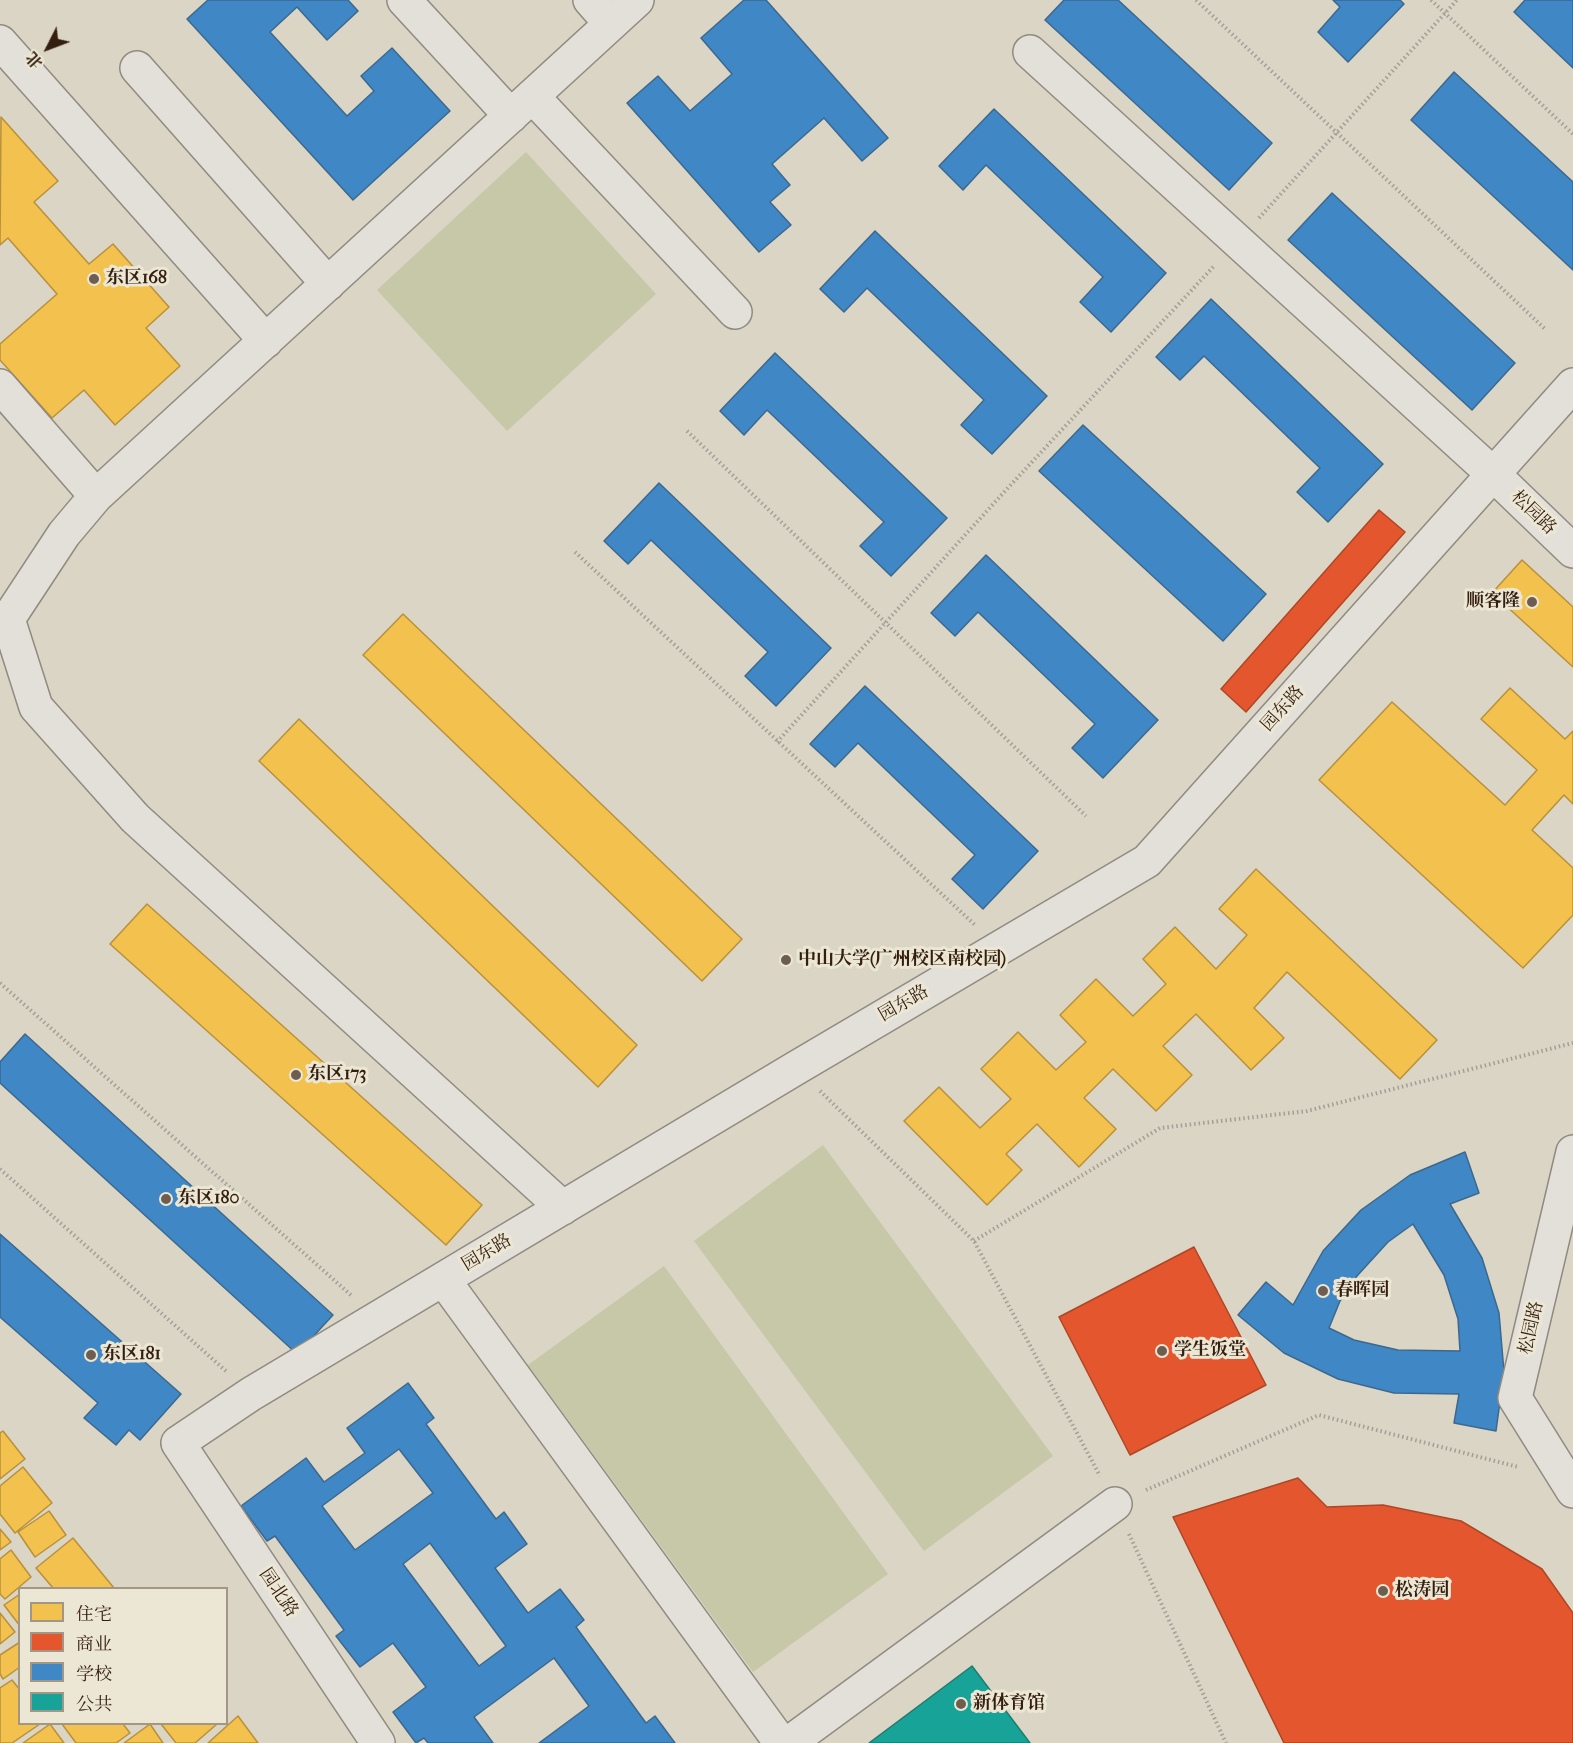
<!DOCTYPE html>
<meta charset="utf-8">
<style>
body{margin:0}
#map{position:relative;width:1573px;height:1743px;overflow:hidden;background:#dad5c5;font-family:"IM FELL French Canon","Noto Serif SC",serif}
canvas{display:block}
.legend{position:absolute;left:18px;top:1587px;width:210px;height:138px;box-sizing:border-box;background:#ece7d4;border:2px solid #a29786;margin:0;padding:8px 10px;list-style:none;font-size:18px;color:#341e10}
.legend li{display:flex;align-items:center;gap:12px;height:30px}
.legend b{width:30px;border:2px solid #a29786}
.north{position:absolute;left:18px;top:18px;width:60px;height:60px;-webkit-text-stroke:4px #ece7d4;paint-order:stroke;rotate:228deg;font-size:16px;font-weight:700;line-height:24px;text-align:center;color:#341e10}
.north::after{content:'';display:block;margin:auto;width:21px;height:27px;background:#341e10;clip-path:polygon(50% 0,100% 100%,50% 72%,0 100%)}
</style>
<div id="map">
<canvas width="1573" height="1743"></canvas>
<ul class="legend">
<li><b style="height:16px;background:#f2c14e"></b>住宅</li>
<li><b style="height:16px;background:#e4572e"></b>商业</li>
<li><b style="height:16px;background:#3f88c5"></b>学校</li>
<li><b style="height:16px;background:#17a398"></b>公共</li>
</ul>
<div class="north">北</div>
</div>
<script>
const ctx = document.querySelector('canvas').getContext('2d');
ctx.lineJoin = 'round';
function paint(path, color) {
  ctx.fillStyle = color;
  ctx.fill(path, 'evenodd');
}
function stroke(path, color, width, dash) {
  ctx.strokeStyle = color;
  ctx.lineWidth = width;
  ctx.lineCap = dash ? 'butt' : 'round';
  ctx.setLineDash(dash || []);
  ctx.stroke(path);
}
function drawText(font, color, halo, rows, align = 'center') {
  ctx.font = font + ' "IM FELL French Canon","Noto Serif SC",serif';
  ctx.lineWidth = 6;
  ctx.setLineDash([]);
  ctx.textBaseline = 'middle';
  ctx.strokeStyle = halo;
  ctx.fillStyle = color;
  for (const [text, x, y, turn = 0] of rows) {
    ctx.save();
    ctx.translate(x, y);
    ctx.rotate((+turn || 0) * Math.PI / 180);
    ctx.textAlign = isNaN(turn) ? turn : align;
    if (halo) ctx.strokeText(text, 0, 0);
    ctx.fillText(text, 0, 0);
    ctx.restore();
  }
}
const green = new Path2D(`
 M526 152 656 294 507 431 377 290Z
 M823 1145 1053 1456 924 1551 694 1241Z
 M664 1266 888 1574 753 1672 528 1365Z`);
const homes = new Path2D(`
 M1 117 58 181 34 202 89 264 113 244 169 307 146 328 180 366 115 425 84 390 52 418 0 360V344L57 294 8 238 0 245Z
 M1522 560 1573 607V667L1492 593Z
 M403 614 742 939 702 981 363 655Z
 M1510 688 1565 739 1573 731V804L1564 795 1532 830 1573 868V915L1523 968 1319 780 1392 702 1505 805 1537 770 1481 719Z
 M299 719 637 1045 598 1087 259 761Z
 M1256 869 1437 1040 1400 1079 1287 972 1254 1008 1284 1038 1251 1070 1196 1014 1163 1046 1192 1075 1156 1111 1113 1069 1084 1098 1116 1129 1079 1167 1037 1124 1006 1154 1022 1170 987 1205 904 1121 939 1087 980 1128 1011 1099 981 1069 1018 1032 1056 1070 1086 1042 1060 1015 1096 979 1133 1016 1166 984 1143 959 1175 927 1216 969 1247 935 1219 909Z
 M147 904 482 1205 446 1245 110 944Z
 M3 1431 25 1459 0 1479V1433Z
 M23 1467 52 1503 15 1533 0 1514V1486Z
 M49 1511 66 1535 35 1557 18 1532Z
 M0 1529 11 1542 0 1550Z
 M73 1538 114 1588H53L36 1568Z
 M11 1550 31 1577 5 1599 0 1594V1559Z
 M20 1594V1626L4 1605Z
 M0 1613 15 1632 0 1644Z
 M20 1642V1667L3 1679 0 1674V1655Z
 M12 1680 20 1690V1724H40L12 1743H0V1688Z
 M238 1716 258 1743H208Z
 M50 1724 64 1743H23Z
 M62 1724H123L130 1733 116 1743H76Z
 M150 1724 163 1743H124Z
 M161 1724H217L195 1743H176Z`);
const shops = new Path2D(`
 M1379 510 1405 532 1246 712 1221 689Z
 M1194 1247 1266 1385 1130 1455 1059 1317Z
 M1298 1478 1327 1507 1383 1505 1461 1521 1542 1569 1573 1613V1743H1284L1173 1517Z`);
const schools = new Path2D(`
 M208 0H348L358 11 327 40 297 7 270 32 347 116 374 91 361 76 392 48 450 111 353 200 187 19Z
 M744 0H766L888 138 862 161 824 118 772 164 790 185 770 202 791 225 759 252 627 103 658 76 690 111 732 74 701 38Z
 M1064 0H1118L1272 143 1229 190 1045 20Z
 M1333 0H1400L1404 4 1348 62 1318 32 1340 7Z
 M1525 0H1573V68L1514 12Z
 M1454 72 1573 182V270L1411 120Z
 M994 109 1166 273 1111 332 1080 302 1103 277 986 165 963 190 939 166Z
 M1332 193 1515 363 1472 410 1288 240Z
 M875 231 1047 396 992 454 961 425 984 400 867 288 844 312 820 289Z
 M1211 299 1383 464 1328 522 1297 492 1320 468 1204 356 1180 380 1156 357Z
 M775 353 947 518 891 576 860 546 884 522 767 410 744 435 720 411Z
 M1083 425 1266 594 1223 641 1039 471Z
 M659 483 831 648 776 706 745 676 768 652 651 540 628 564 604 541Z
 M986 555 1158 720 1103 778 1072 748 1095 724 978 612 955 636 931 613Z
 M865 686 1038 851 983 909 952 879 975 855 858 743 835 767 810 744Z
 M25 1034 333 1315 297 1354 0 1083V1062Z
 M1465 1152 1479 1193 1450 1204 1482 1258 1499 1313 1504 1372 1496 1431 1454 1423 1459 1394 1394 1393 1338 1379 1284 1353 1238 1315 1266 1282 1293 1305 1323 1251 1361 1210 1410 1175ZM1413 1224 1444 1275 1458 1319 1460 1351 1398 1350 1354 1340 1329 1328 1340 1301 1357 1276 1388 1242Z
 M0 1234 181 1394 140 1440 129 1430 116 1445 84 1418 98 1403 0 1317Z
 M408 1383 434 1418 426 1424 496 1519 504 1512 527 1544 495 1568 528 1613 560 1589 584 1620 576 1627 646 1723 655 1716 675 1743H539L589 1706 554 1658 474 1717 493 1743H428L424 1738 416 1743 393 1712 426 1687 393 1643 360 1667 336 1636 344 1630 275 1536 267 1541 241 1506 306 1458 324 1482 365 1453 347 1428ZM399 1449 433 1493 355 1550 322 1506ZM430 1543 506 1646 479 1666 403 1564Z`);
const public = new Path2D(`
 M972 1666 1030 1743H869Z`);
const path = new Path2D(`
 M1196 0 1545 329
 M1431 0 1573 134
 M1259 218 1457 0
 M687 431 1086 816
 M575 552 975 925
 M777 742 1006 490 1215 265
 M0 983 352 1296
 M820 1091 974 1241 1100 1476
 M0 1169 226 1371
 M974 1241 1160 1128 1307 1111 1573 1043
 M1146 1490 1319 1415 1518 1467
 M1129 1534 1226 1743`);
const minor = new Path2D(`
 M404 0 511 116
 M590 0 611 24
 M0 42 266 341
 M1030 52 1493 474 1573 551
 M137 68 328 284
 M532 96 735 312
 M0 386 96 496 637 0
 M96 496 64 534 8 619 36 707 135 818 563 1208
 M1573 1152 1515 1398 1573 1491
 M443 1279 781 1743
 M378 1743 178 1443 251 1394 796 1068 1147 861 1573 385
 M789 1743 1115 1504`);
const markers = [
 [94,279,6,"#6e5e4f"],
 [1532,602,6,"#6e5e4f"],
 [786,960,6,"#6e5e4f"],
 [296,1075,6,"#6e5e4f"],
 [166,1199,6,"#6e5e4f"],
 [1323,1291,6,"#6e5e4f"],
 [1162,1351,6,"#6e5e4f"],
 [91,1355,6,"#6e5e4f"],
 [1383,1591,6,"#6e5e4f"],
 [961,1704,6,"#6e5e4f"]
];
const poiNames = [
 ["东区168",106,279],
 ["顺客隆",1520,602,"right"],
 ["中山大学(广州校区南校园)",798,960],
 ["东区173",308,1075],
 ["东区180",178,1199],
 ["春晖园",1335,1291],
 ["学生饭堂",1174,1351],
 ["东区181",103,1355],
 ["松涛园",1395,1591],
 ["新体育馆",973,1704]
];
const streetNames = [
 ["松园路",1533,513,44],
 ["园东路",1283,709,-48],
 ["园东路",904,1004,-30],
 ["园东路",487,1253,-31],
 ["松园路",1532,1328,-77],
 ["园北路",278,1593,56]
];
paint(green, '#c6c8a7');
paint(homes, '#f2c14e');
stroke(homes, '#b9903b', 1.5);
paint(shops, '#e4572e');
stroke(shops, '#af4625', 1.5);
paint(schools, '#3f88c5');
stroke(schools, '#3c688f', 1.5);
paint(public, '#17a398');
stroke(public, '#207b6f', 1.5);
stroke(minor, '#908a80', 36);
stroke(path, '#a39f97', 4, [1.5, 3]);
stroke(minor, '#e2e0d9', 33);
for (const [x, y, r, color] of markers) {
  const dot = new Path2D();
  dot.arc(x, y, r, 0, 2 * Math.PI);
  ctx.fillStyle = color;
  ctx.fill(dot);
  stroke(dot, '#ece7d4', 2);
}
drawText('bold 18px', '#341e10', '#ece7d4', poiNames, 'left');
drawText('18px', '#341e10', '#ece7d4', streetNames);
</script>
